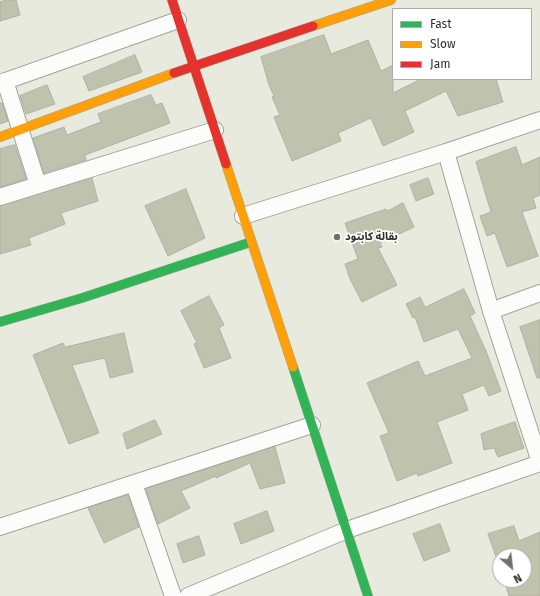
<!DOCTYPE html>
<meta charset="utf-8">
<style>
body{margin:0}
#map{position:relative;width:540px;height:596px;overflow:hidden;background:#e8eadd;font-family:"Fira Sans",sans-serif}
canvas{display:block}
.legend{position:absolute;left:392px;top:8px;width:140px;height:72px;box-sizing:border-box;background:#fff;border:1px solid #acaca9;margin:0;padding:5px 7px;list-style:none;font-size:12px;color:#2f3028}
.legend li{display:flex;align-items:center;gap:8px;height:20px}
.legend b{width:20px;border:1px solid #acaca9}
.north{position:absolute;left:492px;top:548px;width:40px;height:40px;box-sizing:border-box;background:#fff;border:1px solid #acaca9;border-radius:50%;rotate:152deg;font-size:11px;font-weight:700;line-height:16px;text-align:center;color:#2f3028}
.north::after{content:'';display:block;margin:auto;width:14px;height:18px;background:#707167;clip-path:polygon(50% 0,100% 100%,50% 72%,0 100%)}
</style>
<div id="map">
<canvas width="540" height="596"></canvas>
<ul class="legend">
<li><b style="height:5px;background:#30b455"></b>Fast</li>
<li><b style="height:5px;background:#ff9f0a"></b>Slow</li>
<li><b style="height:5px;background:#e5322d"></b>Jam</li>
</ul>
<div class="north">N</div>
</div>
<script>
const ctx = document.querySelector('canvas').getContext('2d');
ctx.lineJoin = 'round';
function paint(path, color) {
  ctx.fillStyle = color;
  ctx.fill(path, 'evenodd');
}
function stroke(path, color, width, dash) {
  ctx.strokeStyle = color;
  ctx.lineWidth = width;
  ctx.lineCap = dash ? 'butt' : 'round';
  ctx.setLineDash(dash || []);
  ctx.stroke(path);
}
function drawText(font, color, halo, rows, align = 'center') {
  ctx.font = font + ' "Fira Sans","Noto Sans Arabic",sans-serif';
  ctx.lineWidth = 3.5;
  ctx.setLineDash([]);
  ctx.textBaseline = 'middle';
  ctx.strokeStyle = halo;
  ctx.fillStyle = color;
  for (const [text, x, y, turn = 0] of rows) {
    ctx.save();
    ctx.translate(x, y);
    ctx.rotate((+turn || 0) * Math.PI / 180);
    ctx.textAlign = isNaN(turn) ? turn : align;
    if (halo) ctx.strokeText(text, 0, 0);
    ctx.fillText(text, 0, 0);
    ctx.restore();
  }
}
const building = new Path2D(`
 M8 0H16L20 15 0 21V2Z
 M324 35 331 54 368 40 381 71 393 65V93L421 79H496L503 102 458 116 446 91 405 111 414 132 383 146 371 118 338 133 341 141 292 161 274 117 280 115 272 97 274 96 269 85 261 57Z
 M135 55 142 72 89 91 83 77Z
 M47 85 55 104 26 114 20 96Z
 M151 95 156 105 162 103 170 123 85 155 86 160 44 173 33 138 64 127 67 135 101 122 98 114Z
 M0 103H2L8 121 0 124Z
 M15 145 26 179 0 187V149Z
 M516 147 522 165 540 157V195L533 198 536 208 522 212 538 256 507 267 495 233 487 236 480 216 491 212 476 162Z
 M92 178 98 201 61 213 65 224 29 238 31 245 0 254V206Z
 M428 178 434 194 416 201 410 185Z
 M186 189 205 238 168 256 145 206Z
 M403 203 414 227 380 243 382 247 378 248 397 285 362 302 350 279 345 264 358 259 345 223 386 209 387 211Z
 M464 289 475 313 470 316 486 351 501 391 489 396 484 385 462 394 468 410 437 422 452 463 418 476 417 473 397 481 380 436 389 433 367 383 418 361 425 376 472 358 458 329 424 342 415 317 413 318 406 304 420 297 425 307Z
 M209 296 224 325 219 328 231 358 204 368 194 344 197 343 181 311Z
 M540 320V378H537L520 327Z
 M124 333 133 372 110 378 105 358 72 365 99 433 69 444 33 355 63 343 65 347Z
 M155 420 162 434 127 449 123 434Z
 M515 422 524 448 498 457 494 448 484 450 481 434Z
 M275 447 285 483 260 489 250 463 216 478V476L181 491 190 508 158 524 146 489Z
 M128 495 139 527 104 543 88 508Z
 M267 511 274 531 241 544 234 524Z
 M440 524 450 551 424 561 413 534Z
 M514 526 519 541 540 532V596H509L504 580H524V556H500V568L488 534Z
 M199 536 205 555 183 563 177 544Z`);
const street = new Path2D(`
 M5 81 38 185
 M0 83 178 20
 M446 152 491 311 540 462
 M0 197 215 130
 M243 216 446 152 540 120
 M491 311 540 293
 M134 484 173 596
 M0 527 312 425
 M188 596 347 530 540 463`);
const fast = new Path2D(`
 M0 322 82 298 251 242
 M293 367 368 596`);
const slow = new Path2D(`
 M313 26 391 0
 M0 137 174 73
 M226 164 293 367`);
const jam = new Path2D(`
 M172 0 226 164
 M174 73 313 26`);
const markers = [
 [337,237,4,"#707167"]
];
const poiNames = [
 ["بقالة كابتود",345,237]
];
paint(building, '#bfc2ad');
stroke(building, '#b0b1a8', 1);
stroke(street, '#a2a49a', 18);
stroke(fast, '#a2a49a', 10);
stroke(slow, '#a2a49a', 10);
stroke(jam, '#a2a49a', 10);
stroke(street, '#fcfcfa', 16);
stroke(fast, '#30b455', 9);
stroke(slow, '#ff9f0a', 9);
stroke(jam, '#e5322d', 9);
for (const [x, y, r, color] of markers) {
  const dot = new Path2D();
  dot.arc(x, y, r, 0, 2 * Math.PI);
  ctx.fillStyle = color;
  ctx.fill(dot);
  stroke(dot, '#fff', 1.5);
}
drawText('bold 11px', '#2f3028', '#fff', poiNames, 'left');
</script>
